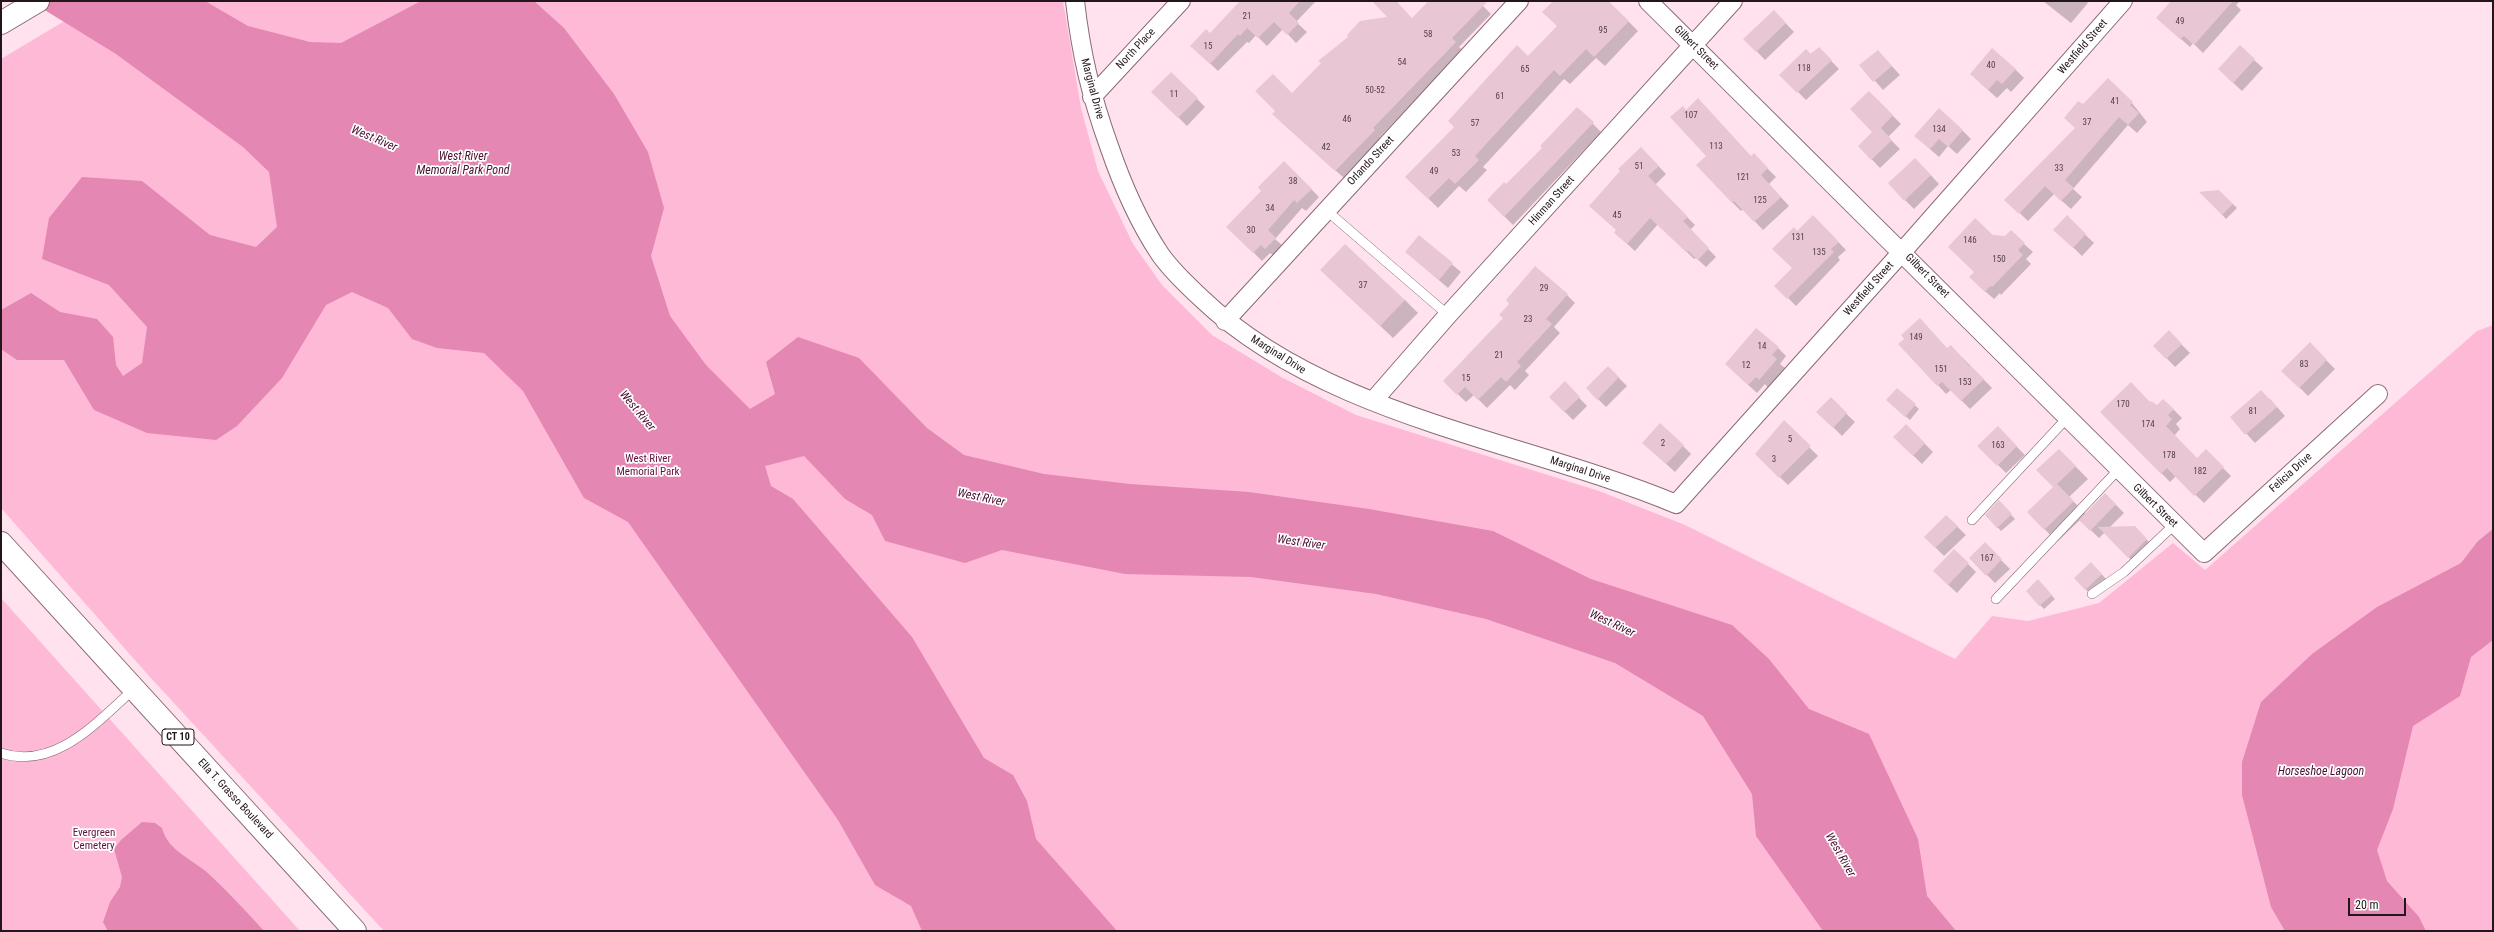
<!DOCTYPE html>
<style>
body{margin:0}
#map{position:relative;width:2494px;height:932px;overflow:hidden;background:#ffe2ee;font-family:"Roboto Condensed",sans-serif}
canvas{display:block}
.frame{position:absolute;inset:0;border:2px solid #22151b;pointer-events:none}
.scale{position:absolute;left:2348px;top:898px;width:58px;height:18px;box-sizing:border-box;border:2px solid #22151b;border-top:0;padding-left:5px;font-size:12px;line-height:14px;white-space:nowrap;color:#22151b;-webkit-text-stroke:3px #fff;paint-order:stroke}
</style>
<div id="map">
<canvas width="2494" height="932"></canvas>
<div class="frame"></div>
<div class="scale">20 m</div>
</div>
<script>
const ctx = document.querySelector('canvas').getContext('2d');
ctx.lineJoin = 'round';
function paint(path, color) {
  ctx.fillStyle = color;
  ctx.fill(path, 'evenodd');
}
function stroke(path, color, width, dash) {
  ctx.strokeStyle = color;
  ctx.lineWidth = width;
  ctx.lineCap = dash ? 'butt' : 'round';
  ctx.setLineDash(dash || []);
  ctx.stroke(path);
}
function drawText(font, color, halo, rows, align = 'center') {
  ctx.font = font + ' "Roboto Condensed",sans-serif';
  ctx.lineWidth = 3.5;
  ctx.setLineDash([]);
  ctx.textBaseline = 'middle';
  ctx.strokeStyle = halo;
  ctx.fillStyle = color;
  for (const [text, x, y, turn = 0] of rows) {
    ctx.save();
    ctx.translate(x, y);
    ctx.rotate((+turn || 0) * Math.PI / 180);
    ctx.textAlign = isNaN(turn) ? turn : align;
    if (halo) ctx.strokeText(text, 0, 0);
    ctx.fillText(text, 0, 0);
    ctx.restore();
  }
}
const green = new Path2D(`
 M98 1H1063L1081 108 1098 171 1133 244 1162 285 1212 335 1283 378 1356 415 1599 491 1685 525 1955 659 1992 616 2028 621 2099 603 2173 543 2205 570 2477 331 2493 325V931H384L149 676 1 508V59Z
 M1 598 300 931H1Z`);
const water = new Path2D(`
 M30 1H205L248 26 310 42 341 43 421 1H534L564 28 614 94 648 152 664 208 651 256 670 316 706 365 750 409 775 394 766 362 798 337 859 358 927 428 964 455 1044 474 1130 484 1249 492 1369 509 1493 531 1591 579 1732 625 1769 659 1809 709 1869 734 1918 839 1927 896 1956 931H1823L1756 836 1752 794 1703 716 1615 663 1486 619 1376 594 1251 577 1125 574 1002 550 965 563 885 541 872 515 845 499 804 456 765 466 771 486 793 499 912 637 984 758 1013 775 1027 801 1036 839 1117 931H922L911 906 875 885 838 820 628 522 584 498 523 391 484 353 437 348 412 339 388 308 352 292 326 305 282 378 237 426 216 440 147 433 94 410 64 360H17L1 349V310L31 293 60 312 97 319 113 337 116 365 123 376 142 363 147 327 109 285 42 259 49 218 82 177 142 181 210 235 256 247 277 227 269 172 243 147 116 54Z
 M2493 529V640L2471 657 2460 696 2413 726 2393 809 2377 850 2387 881 2419 917 2426 931H2285L2271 907 2242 795V762L2261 702 2312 654 2377 607 2461 563 2478 541Z
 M142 822 155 823 162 828C168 852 195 860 211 876 230 894 247 912 264 931H108L103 922 110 902 120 887 122 877 114 849 121 840Z`);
const shadow = new Path2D(`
 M1241 1H1316L1296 22 1307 32 1296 43 1283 29 1267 46 1256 35 1249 43 1247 42 1218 71 1200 54 1210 34Z
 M1378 1H1396L1412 19 1429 1H1478L1491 14 1459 47 1463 50 1380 137 1382 139 1344 178 1281 122 1292 94 1389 18Z
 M1554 1H1608L1638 31 1605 66 1596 58 1570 84 1564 79 1483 167 1487 170 1466 192 1459 186 1438 208 1406 177 1558 27Z
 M2043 1H2086L2088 3 2071 23Z
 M2172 1H2240L2236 5 2241 10 2203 53 2193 43 2190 47 2166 26Z
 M1774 11 1794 32 1765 60 1745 39Z
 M1819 48 1839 69 1806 100 1781 75Z
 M1878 51 1900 75 1883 90 1861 65Z
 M2254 60 2263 68 2242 91 2228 78Z
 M2015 69 2024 78 2011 92 2007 88 1997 98 1980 83Z
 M1171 73 1205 107 1187 126 1153 92Z
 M1869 92 1901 124 1888 137 1900 149 1880 168 1859 146 1874 132Z
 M2132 103 2147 122 2137 133 2128 125 2073 189 2082 197 2071 209 2054 194 2028 221 2006 200 2076 128 2083 106Z
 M1577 108 1601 132 1513 225 1488 200 1506 186 1543 148Z
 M1686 111 1751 157 1754 155 1776 177 1769 184 1789 206 1763 230 1743 209 1741 211 1732 202Z
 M1962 130 1971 139 1957 154 1948 146 1939 157 1924 144Z
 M1641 148 1666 174 1655 185 1695 225 1690 230 1716 257 1706 267 1696 258 1694 259 1658 224 1635 251 1615 233Z
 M1284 162 1319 197 1306 211 1302 208 1275 239 1283 246 1274 256 1270 253 1262 261 1228 227 1262 191Z
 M1924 168 1939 184 1914 209 1889 184Z
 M2219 191 2237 208 2226 219 2201 192Z
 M1813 216 1846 250 1838 257 1840 260 1796 306 1776 286 1793 268 1797 232Z
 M2067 217 2094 243 2082 256 2055 230Z
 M1993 236 2024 244 2033 252 2026 259 2031 264 2001 295 2000 293 1994 299 1979 286 1975 272Z
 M1419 237 1461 272 1448 288 1406 252Z
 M1321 270 1405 300 1418 313 1393 338Z
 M1567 295 1575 303 1554 327 1560 333 1525 371 1529 375 1515 390 1510 385 1487 408 1474 395 1466 402 1444 381 1504 318 1510 304Z
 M2169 332 2190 353 2175 367 2155 346Z
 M1900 344 1948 349 1951 346 1992 388 1970 409 1951 390 1946 394Z
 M2310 344 2335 369 2308 396 2283 371Z
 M1778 348 1786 356 1780 364 1785 368 1768 388 1765 384 1757 393 1734 372Z
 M1608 367 1627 386 1606 407 1587 388Z
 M1565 383 1587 406 1573 420 1550 397Z
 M1897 389 1919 409 1910 420 1891 404Z
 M1831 399 1855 422 1842 436 1818 412Z
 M2270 399 2285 416 2255 443 2231 417Z
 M2150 403 2157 407 2173 409 2182 418 2176 424 2180 429 2174 436 2197 459 2206 451 2231 476 2204 503 2176 476 2170 482 2102 412Z
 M1784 422 1818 456 1788 485 1756 454Z
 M1906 425 1933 452 1922 464 1894 437Z
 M2006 436 2025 455 2006 473 1979 446Z
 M1683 446 1691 454 1675 472 1652 451Z
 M2059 450 2088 479 2069 497 2086 514 2105 494 2124 513 2110 527 2143 536 2155 548 2137 566 2105 532 2099 538 2080 520 2057 542 2028 512 2054 487Z
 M1999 502 2015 519 2001 531 1986 515Z
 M1946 516 1966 535 1944 556 1925 537Z
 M1985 544 2010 569 1995 583 1970 558Z
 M2091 563 2110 583 2094 598 2075 578Z
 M1968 564 1976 572 1957 593 1943 580Z
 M2042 585 2055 599 2044 609 2040 605Z`);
const building = new Path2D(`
 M1240 1H1300L1289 13 1299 23 1287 35 1274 22 1258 38 1247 28 1240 36 1238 34 1210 64 1190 46 1206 29 1210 33Z
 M1372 1H1396L1412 18 1429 1H1488L1452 38 1456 42 1373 128 1375 130 1335 171 1272 114 1275 111 1255 91 1273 74 1292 93 1321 63 1318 61 1348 37 1347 35 1360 21 1387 17Z
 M1553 1H1608L1629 21 1594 57 1586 49 1560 76 1554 70 1475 156 1479 160 1455 184 1449 178 1428 199 1405 177 1454 127 1448 121 1517 45 1528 56 1557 26 1542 12Z
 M2171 1H2233L2194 45 2184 36 2180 39 2156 18Z
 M1774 10 1786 23 1756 52 1743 39Z
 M2240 45 2255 59 2233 83 2218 69Z
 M1819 47 1832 60 1797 93 1779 75 1806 49 1811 54Z
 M1992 48 2016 69 2002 84 1997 80 1988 90 1970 74Z
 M1878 50 1892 66 1873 82 1859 65Z
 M1171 72 1198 98 1178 118 1151 92Z
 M2108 78 2133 102 2130 105 2139 113 2128 125 2119 117 2065 180 2074 188 2061 201 2045 186 2019 214 2004 200 2075 128 2064 118 2078 101 2083 104Z
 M1869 91 1893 115 1881 128 1892 140 1871 160 1858 146 1872 132 1850 109Z
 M1698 98 1751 156 1754 153 1768 168 1761 175 1781 197 1754 222 1734 201 1732 203 1696 165 1706 156 1670 117 1683 106 1686 110Z
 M1577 107 1594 122 1504 217 1487 200 1504 182 1506 184 1542 148 1540 146Z
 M1939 108 1963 130 1948 147 1939 139 1930 149 1914 136Z
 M1641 147 1659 166 1648 176 1688 217 1683 221 1709 248 1698 260 1688 251 1686 252 1650 218 1627 244 1614 233 1616 230 1589 206 1620 171 1618 169Z
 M1915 158 1931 175 1904 201 1888 183Z
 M1284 161 1312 189 1297 203 1294 200 1268 230 1276 238 1265 249 1261 245 1253 253 1226 227 1261 191 1258 187Z
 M2219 190 2233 204 2222 215 2199 192Z
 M1813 215 1839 242 1831 249 1834 252 1787 299 1774 286 1792 268 1772 249 1794 227 1797 231Z
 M2067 215 2086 234 2073 248 2053 230Z
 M1975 218 1993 235 2005 236 2011 230 2025 243 2018 250 2023 255 1992 287 1990 286 1985 292 1969 277 1974 272 1948 247Z
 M1419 235 1453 263 1439 280 1405 252Z
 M1345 244 1405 300 1380 326 1320 270Z
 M1535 266 1568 294 1546 319 1552 324 1517 362 1521 366 1506 382 1501 377 1478 400 1465 387 1457 395 1443 381 1503 318 1499 315 1509 304 1506 300Z
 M1920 318 1947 348 1951 345 1969 366 1970 365 1984 379 1961 401 1942 382 1937 386 1898 344 1904 339 1901 335Z
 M1756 328 1779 347 1772 355 1777 359 1759 380 1756 377 1748 385 1725 364Z
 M2169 330 2182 344 2166 359 2153 346Z
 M2310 342 2327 360 2299 388 2281 371Z
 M1608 366 1619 377 1597 400 1586 388Z
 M1565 381 1580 397 1564 412 1549 397Z
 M2131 382 2150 402 2151 401 2157 405 2163 399 2174 409 2168 415 2172 419 2166 426 2197 458 2206 449 2224 467 2194 496 2167 468 2161 474 2100 412Z
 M1897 388 1916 404 1905 417 1886 400Z
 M2261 390 2277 407 2245 435 2230 417Z
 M1831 397 1847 413 1833 428 1816 412Z
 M1784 420 1811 446 1779 478 1755 454Z
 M1660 423 1684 445 1666 464 1642 443Z
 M1906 424 1925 443 1913 456 1893 437Z
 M1998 426 2017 446 1997 466 1977 446Z
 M2059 449 2076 466 2057 484 2074 501 2044 530 2027 512 2053 487 2036 470Z
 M2105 493 2116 504 2090 531 2079 520Z
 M1999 500 2012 514 1997 528 1985 515Z
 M1946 515 1958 526 1935 548 1924 537Z
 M2135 526 2147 539 2128 558 2098 527Z
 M1985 542 2002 559 1986 576 1969 558Z
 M1954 549 1969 563 1948 585 1933 571Z
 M2091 562 2102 574 2085 590 2074 578Z
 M2038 579 2052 595 2039 606 2026 591Z`);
const service = new Path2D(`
 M1326 210 1448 315
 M1972 520 2067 418
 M2092 594 2124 572 2174 525
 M1996 599 2118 470
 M1 753C55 771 98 721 134 689`);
const minor = new Path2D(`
 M1075 1C1081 54 1091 96 1109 146 1122 184 1138 221 1160 254 1171 270 1187 285 1201 298 1324 416 1522 440 1676 504L1902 252 2123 1
 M1648 1 2204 553 2378 394
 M1092 97 1181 1
 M1225 321 1519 1
 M1373 401 1448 315 1733 1`);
const primary = new Path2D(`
 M1 23 38 1
 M1 543 355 931`);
const numberNames = [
 ["21",1247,17],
 ["49",2180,22],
 ["95",1603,31],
 ["58",1428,35],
 ["15",1208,47],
 ["54",1402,63],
 ["40",1991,66],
 ["118",1804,69],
 ["65",1525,70],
 ["50-52",1375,91],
 ["11",1174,95],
 ["61",1500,97],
 ["41",2115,102],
 ["107",1691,116],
 ["46",1347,120],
 ["37",2087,123],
 ["57",1475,124],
 ["134",1939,130],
 ["113",1716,147],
 ["42",1326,148],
 ["53",1456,154],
 ["51",1639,167],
 ["33",2059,169],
 ["49",1434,172],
 ["121",1743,178],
 ["38",1293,182],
 ["125",1760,201],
 ["34",1270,209],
 ["45",1617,216],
 ["30",1251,231],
 ["131",1798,238],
 ["146",1970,241],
 ["135",1819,253],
 ["150",1999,260],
 ["37",1363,286],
 ["29",1544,289],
 ["23",1528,320],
 ["149",1916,338],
 ["14",1762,347],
 ["21",1499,356],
 ["83",2304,365],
 ["12",1746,366],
 ["151",1941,370],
 ["15",1466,379],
 ["153",1965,383],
 ["170",2123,405],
 ["81",2253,412],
 ["174",2148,425],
 ["5",1790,440],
 ["2",1663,444],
 ["163",1998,446],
 ["178",2169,456],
 ["3",1774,460],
 ["182",2200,472],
 ["167",1987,559]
];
const shields = [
 [178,737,32]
];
const shieldNames = [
 ["CT 10",178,737]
];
const streetNames = [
 ["Westfield Street",2083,47,-49],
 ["Gilbert Street",1696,48,45],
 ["North Place",1136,49,-47],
 ["Marginal Drive",1092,89,75],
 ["Orlando Street",1371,161,-47],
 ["Hinman Street",1552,201,-48],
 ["Gilbert Street",1927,276,45],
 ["Westfield Street",1869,289,-48],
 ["Marginal Drive",1278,355,32],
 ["Marginal Drive",1580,470,18],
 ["Felicia Drive",2291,473,-42],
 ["Gilbert Street",2155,506,44],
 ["Ella T. Grasso Boulevard",235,799,47]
];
const parkNames = [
 ["West River",648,459],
 ["Memorial Park",648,472],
 ["Evergreen",94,833],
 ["Cemetery",94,846]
];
const waterNames = [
 ["West River",374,139,23],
 ["West River",463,157],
 ["Memorial Park Pond",463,171],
 ["West River",637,411,50],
 ["West River",981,498,12],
 ["West River",1301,543,8],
 ["West River",1612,624,25],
 ["Horseshoe Lagoon",2321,772],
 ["West River",1840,855,60]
];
paint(green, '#feb9d7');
paint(water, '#e487b2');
paint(shadow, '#0003');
paint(building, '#e9c6d4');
stroke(service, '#896a77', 10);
stroke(minor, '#896a77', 20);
stroke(primary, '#896a77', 24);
stroke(service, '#fff', 9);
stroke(minor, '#fff', 18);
stroke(primary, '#fff', 22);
drawText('9px', '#544149', null, numberNames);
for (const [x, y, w] of shields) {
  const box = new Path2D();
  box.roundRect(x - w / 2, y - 8, w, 16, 3);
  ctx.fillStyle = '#fff';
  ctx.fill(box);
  stroke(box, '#22151b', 1);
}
drawText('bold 10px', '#22151b', null, shieldNames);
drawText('11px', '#22151b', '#fff', streetNames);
drawText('11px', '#63103f', '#fff', parkNames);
drawText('italic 12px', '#4a1130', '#fff', waterNames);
</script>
